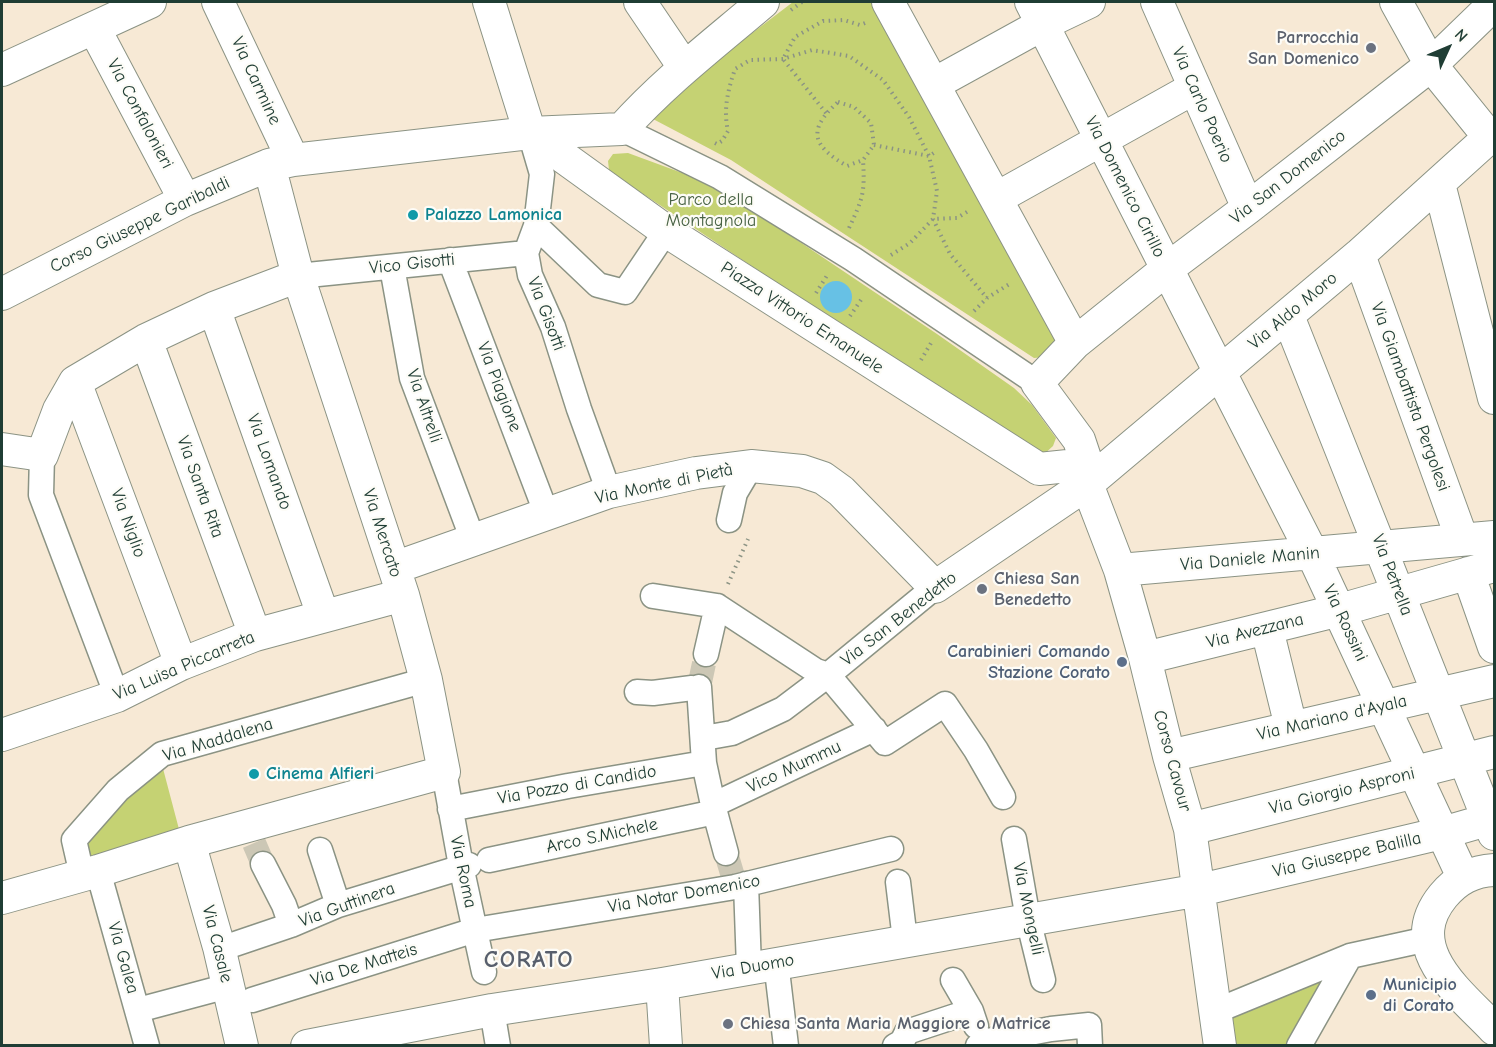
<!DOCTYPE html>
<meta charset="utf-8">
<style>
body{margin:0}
#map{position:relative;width:1496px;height:1047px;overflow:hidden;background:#f7e9d5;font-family:"Comic Neue",sans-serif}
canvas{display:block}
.frame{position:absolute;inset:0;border:3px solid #1f3d34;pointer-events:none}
.north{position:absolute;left:1418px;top:18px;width:60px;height:60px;-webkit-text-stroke:4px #fdfcf7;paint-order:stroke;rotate:46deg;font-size:16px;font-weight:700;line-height:24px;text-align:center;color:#1f3d34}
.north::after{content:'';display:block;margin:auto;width:21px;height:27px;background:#1f3d34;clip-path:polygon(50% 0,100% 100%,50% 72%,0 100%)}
</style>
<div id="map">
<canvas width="1496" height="1047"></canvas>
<div class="frame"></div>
<div class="north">N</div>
</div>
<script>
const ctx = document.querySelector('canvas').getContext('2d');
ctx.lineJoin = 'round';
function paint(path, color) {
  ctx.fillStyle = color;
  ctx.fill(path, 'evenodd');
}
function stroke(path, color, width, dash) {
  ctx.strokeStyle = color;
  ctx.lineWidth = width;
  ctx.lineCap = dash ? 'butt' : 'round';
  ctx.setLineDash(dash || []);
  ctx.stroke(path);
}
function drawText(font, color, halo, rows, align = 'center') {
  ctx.font = font + ' "Comic Neue",sans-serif';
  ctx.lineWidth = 4.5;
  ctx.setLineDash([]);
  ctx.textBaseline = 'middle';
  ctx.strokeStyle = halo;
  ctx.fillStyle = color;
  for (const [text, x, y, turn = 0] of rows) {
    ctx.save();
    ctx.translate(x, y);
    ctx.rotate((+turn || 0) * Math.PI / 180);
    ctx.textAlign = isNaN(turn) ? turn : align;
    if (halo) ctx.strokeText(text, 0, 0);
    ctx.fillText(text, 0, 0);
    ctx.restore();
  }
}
const green = new Path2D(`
 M793 2H875L1056 336V345L1045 357 1034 358 731 160 653 119 722 56Z
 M628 153 715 185 937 334 1014 388 1032 405 1056 438 1053 446 1042 456 1033 453 616 176 609 170 608 161 613 154Z
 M161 761 180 833 85 865 83 837Z
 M1332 973 1292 1045H1228L1224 1012Z`);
const water = new Path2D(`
 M820 297a16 16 0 1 1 32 0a16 16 0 1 1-32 0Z`);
const pedestrianTunnel = new Path2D(`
 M699 687 706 654
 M254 843 263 864
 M726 853 734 880`);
const path = new Path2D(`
 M791 10 802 2
 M838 102 854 107 871 123 874 145 863 160 847 166C813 146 806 131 838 102Z
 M826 113 783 59 795 37 823 21 844 20 860 25 865 23
 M715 143 717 144 722 141 728 131C723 109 728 90 735 69L750 60 783 59 812 50 849 56 883 80 909 117 929 156 937 191 933 219 950 254 987 298
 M874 145 929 156 937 151
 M849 228C863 198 865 193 863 160
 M891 255 910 243 933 219 957 218 970 210
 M816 293 828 274
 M974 311 987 298 1011 283
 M850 316 863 297
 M921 360 931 343
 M728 584 748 539`);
const pedestrian = new Path2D(`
 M622 129 720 177 853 259 1037 383
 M530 133 542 174 536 226 526 253 530 275 553 327 579 409 609 492
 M536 226 598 285 625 292 666 231
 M450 260 547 515
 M392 267 412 378 473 540
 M298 276 526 253
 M42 455 41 495 117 696
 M729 520 735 493 751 466
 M653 596 717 606 816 671 828 675 885 743 945 704 976 750 1003 797
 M706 654 717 606
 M699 687 704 763 713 805 726 853
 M637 692 653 693 692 688 698 690
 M704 738 732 733 783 709 828 675 935 587
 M444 772 461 866 484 972
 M713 805 874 729
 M450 809 568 786 704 763
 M1014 839 1028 919 1043 980
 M320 850 338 905
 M489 860 715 812
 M263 864 284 905 291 925
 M98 871 147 1046
 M82 875 74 840 118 790 162 754 426 680
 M898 882 905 940
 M746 884 749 968
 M232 945 291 925 338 905 469 865
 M776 962 786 1046
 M953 980 971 1011 976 1026
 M252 1000 475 930 735 887 891 849
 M138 1010 228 986
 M492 1010 498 1046
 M1216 1011 1350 956 1428 939
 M895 1046 902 1042 907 1032 971 1011
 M978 1046 982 1042 1051 1029 1089 1025 1090 1046
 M1299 1046 1350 956`);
const minor = new Path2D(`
 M218 2 293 160
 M489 2 530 133
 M640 2 684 67
 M888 2 1075 343
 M1031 2 1312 553 1463 877
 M1157 2 1248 208
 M1396 2 1431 65 1490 138
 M94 28 185 200
 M2 70 150 2
 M934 84 1043 24 1089 2
 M530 133 666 231 1039 469 1087 464
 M1439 184 1494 398
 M997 198 1194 88
 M1359 255 1462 539
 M2 294 185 200 269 165 293 160 530 133 622 129C665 81 715 43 763 2
 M214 308 323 615
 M1288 316 1494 834
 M146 340 255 635
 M75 382 181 664
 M2 449 42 455 59 410 75 382 146 340 214 308 298 276
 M394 568 609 492 696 473 751 466 802 471 823 478 841 491 935 587 1087 484 1359 255 1494 133
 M1120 570 1494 537
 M1468 573 1494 647
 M1267 629 1291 727
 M1145 658 1340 610 1494 566
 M2 735 117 696 181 664 255 635 403 595
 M1169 756 1494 681
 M1190 829 1494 752
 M189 842 219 947 242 1046
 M1494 870C1473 871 1457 879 1443 896 1400 949 1460 993 1494 1029
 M2 898 98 871 189 842 444 772 426 680 403 595 298 276 269 165
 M662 984 666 1046
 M307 1046 492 1010 662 984 1200 890 1442 833 1494 818
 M1220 1046 1190 829 1169 756 1145 658 1120 570 1087 484V464L1079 440 1037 383 1075 343 1167 269 1248 208 1431 65 1494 4`);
const markers = [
 [1371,48,6,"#6b7280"],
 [413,215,6,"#0f9aa8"],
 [982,589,6,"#6b7280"],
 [1122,662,6,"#5c6f8a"],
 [254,774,6,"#0f9aa8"],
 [1371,995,6,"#5c6f8a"],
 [728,1024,6,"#6b7280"]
];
const worshipNames = [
 ["Parrocchia",1359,38,"right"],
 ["San Domenico",1359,59,"right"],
 ["Chiesa San",994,579],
 ["Benedetto",994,600],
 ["Chiesa Santa Maria Maggiore o Matrice",740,1024]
];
const streetNames = [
 ["Via Carmine",256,81,65],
 ["Via Carlo Poerio",1202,105,66],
 ["Via Confalonieri",140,114,62],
 ["Via San Domenico",1288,177,-38],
 ["Via Domenico Cirillo",1125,187,63],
 ["Corso Giuseppe Garibaldi",140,225,-26],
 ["Vico Gisotti",412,264,-6],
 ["Via Aldo Moro",1293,311,-40],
 ["Via Gisotti",546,314,69],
 ["Piazza Vittorio Emanuele",802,318,33],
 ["Via Piagione",499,387,69],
 ["Via Giambattista Pergolesi",1410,397,70],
 ["Via Altrelli",424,406,71],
 ["Via Lomando",269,462,70],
 ["Via Monte di Pietà",664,484,-12],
 ["Via Santa Rita",200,487,70],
 ["Via Niglio",128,523,70],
 ["Via Mercato",382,533,72],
 ["Via Daniele Manin",1250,559,-5],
 ["Via Petrella",1392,575,69],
 ["Via San Benedetto",899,619,-38],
 ["Via Rossini",1345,623,65],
 ["Via Avezzana",1255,631,-14],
 ["Via Luisa Piccarreta",184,666,-23],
 ["Via Mariano d'Ayala",1332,718,-13],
 ["Via Maddalena",218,740,-17],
 ["Corso Cavour",1172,761,75],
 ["Vico Mummu",794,767,-25],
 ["Via Pozzo di Candido",577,785,-10],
 ["Via Giorgio Asproni",1342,791,-14],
 ["Arco S.Michele",602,836,-12],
 ["Via Giuseppe Balilla",1347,855,-13],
 ["Via Roma",463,872,78],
 ["Via Notar Domenico",684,894,-10],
 ["Via Guttinera",347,905,-20],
 ["Via Mongelli",1028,909,78],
 ["Via Casale",217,944,76],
 ["Via Galea",123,958,74],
 ["Via De Matteis",364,965,-17],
 ["Via Duomo",753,967,-10]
];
const parkNames = [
 ["Parco della",711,200],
 ["Montagnola",711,221]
];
const cultureNames = [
 ["Palazzo Lamonica",425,215],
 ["Cinema Alfieri",266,774]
];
const serviceNames = [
 ["Carabinieri Comando",1110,652],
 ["Stazione Corato",1110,673],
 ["Municipio",1383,985,"left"],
 ["di Corato",1383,1006,"left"]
];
const districtNames = [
 ["CORATO",529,960]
];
paint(green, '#c5d273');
paint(water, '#67c1e5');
stroke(pedestrianTunnel, '#ccc7b5', 24, [24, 12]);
stroke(pedestrian, '#8b9384', 27);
stroke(minor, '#8b9384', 34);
stroke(path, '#8b9384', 4, [1.5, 4.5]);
stroke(pedestrian, '#fff', 24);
stroke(minor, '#fff', 32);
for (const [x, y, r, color] of markers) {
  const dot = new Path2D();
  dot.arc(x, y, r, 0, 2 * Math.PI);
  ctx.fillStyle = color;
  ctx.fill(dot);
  stroke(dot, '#fdfcf7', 2);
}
drawText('bold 18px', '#5b616d', '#fdfcf7', worshipNames, 'left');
drawText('18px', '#1f3d34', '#fdfcf7', streetNames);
drawText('18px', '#486244', '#fdfcf7', parkNames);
drawText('bold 18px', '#0d838f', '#fdfcf7', cultureNames, 'left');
drawText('bold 18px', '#4e5e75', '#fdfcf7', serviceNames, 'right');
ctx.letterSpacing = '1.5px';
drawText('bold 24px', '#585f6c', '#fdfcf7', districtNames);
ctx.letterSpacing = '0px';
</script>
